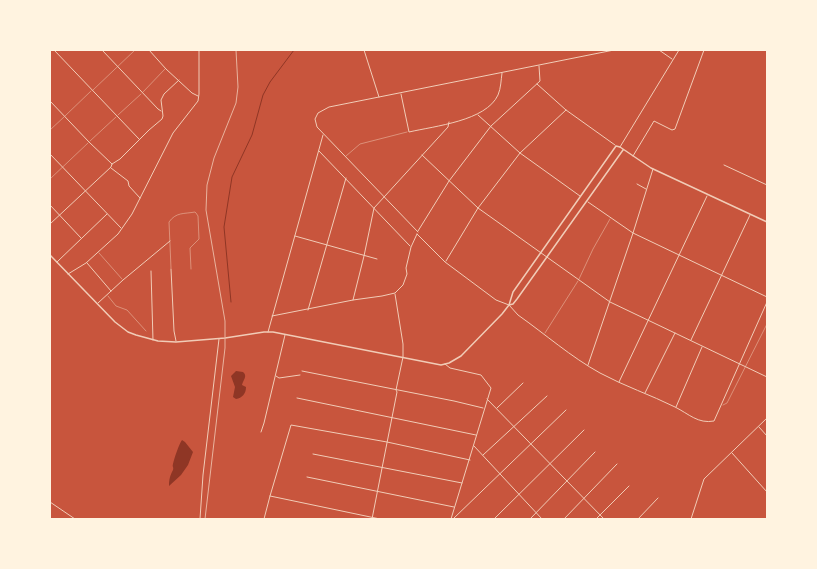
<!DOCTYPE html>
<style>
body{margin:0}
#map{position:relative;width:817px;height:569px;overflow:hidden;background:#c8553d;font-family:"Fira Sans Condensed",sans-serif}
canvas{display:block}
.frame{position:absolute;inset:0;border:51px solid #fff3e0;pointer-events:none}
</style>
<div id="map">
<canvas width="817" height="569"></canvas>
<div class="frame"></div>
</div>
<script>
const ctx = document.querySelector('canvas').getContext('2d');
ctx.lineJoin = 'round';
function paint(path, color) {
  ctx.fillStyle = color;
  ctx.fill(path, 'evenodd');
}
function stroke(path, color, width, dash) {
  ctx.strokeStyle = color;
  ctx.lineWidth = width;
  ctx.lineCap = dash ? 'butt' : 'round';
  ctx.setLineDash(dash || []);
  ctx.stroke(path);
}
const water = new Path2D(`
 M236 371 243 372C248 376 243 380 242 385L246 387C246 394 242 398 236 399L233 397 235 387 231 376Z
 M182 440 185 442 193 452 188 465 181 475 169 486C169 479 170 476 173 470 174 467 172 467 173 464 174 459 179 444 182 440Z`);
const stream = new Path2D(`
 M231 302 224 227 232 177 252 135 263 95 270 82 294 50`);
const service = new Path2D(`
 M93 90 135 50
 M143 92 165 69
 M118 115 141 94
 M65 116 91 91
 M50 130 64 117
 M90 141 116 117
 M346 156 360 144 407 132
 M50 179 88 143
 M99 253 122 279
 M171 268 169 222C176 212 184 214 195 212L196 213 198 216 199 239 190 248 191 269
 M579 279 593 249 610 219
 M108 296 116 306 127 310 146 331
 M545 333 578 281
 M723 405 727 403 767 324`);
const minor = new Path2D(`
 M54 50 139 139
 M102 50 158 109 161 111
 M149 50 166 69 192 93 198 96
 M364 50 379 97
 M659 50 672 59
 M537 84 566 110 615 145
 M401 94 409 132C435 126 486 121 498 95 501 88 501 80 502 73
 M50 101 89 142 112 164
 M478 115 520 153 580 196
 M620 147 679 50
 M319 151 410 246
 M50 154 121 228
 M422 155 478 208 610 302 767 377
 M633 156 654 121 672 130 675 129 704 50H702
 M724 165 767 185
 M111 168 128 181 129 186 140 198
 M637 184 646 189
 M588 202 633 233 767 297
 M50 205 81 238
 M50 224 111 167 112 164 120 159 149 130 162 119 163 116 161 100 164 94 179 80
 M418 231 449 181 491 126 540 81 539 66
 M418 232 317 127 315 119 318 113 329 107 614 50
 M417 234 445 262 496 300 509 305 518 315C545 334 571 357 600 373 624 386 651 395 675 407 689 414 698 424 714 421L767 302
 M295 236 377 259
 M446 261 478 208 520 153 566 110
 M57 262 107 214
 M87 263 111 291
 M171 269 174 331 176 341
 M151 271 153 340
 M68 274 86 263 118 234 132 214 173 133 198 101 199 94V50
 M353 300 364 256 374 208 448 127 449 122
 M98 303 123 280 170 241
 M308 310 346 178
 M272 316 353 300 382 296 395 293 403 285 407 274 406 268 411 247 417 234
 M268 332 323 135
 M691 340 750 215
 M445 364 450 368 481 375 491 388 451 519
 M588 365 633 233 653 169
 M302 371 454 401 483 408
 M276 376 279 378 300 375
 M619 382 707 196
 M645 393 675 333
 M297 398 476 435
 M487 399 604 519
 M676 407 702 347
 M497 408 523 383
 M759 427 767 436
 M261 432 264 423 285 335
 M474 446 542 519
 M732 453 767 492
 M313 454 462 483
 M483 455 547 396
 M767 456V460
 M307 477 454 507
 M270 496 380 519
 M50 502 75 519
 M200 519 203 475 219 339
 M264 519 270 496 291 425 387 442 470 460
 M372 519 397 392 396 390 403 357V344L395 294
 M453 519 566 410
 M494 519 584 430
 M530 519 595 452
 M564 519 617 464
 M596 519 629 486
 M638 519 658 498
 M691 519 704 479 767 418`);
const tertiary = new Path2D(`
 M50 255 115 322 128 332 136 335 158 341 176 342 225 338 264 332H273L441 365 449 363 461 356 502 314 509 305 513 292 616 146 620 147 651 168 767 222
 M509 305 513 304 517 299 623 150`);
const rail = new Path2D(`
 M205 519 225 348V321L206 210 207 185 214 158 236 103 238 87 236 50`);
paint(water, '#8f3625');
stroke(stream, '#8f3625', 1);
stroke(service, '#f1ccb7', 0.5);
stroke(minor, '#f1ccb7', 1);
stroke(tertiary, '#f1ccb7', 1.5);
stroke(rail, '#e9b49f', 1);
</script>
